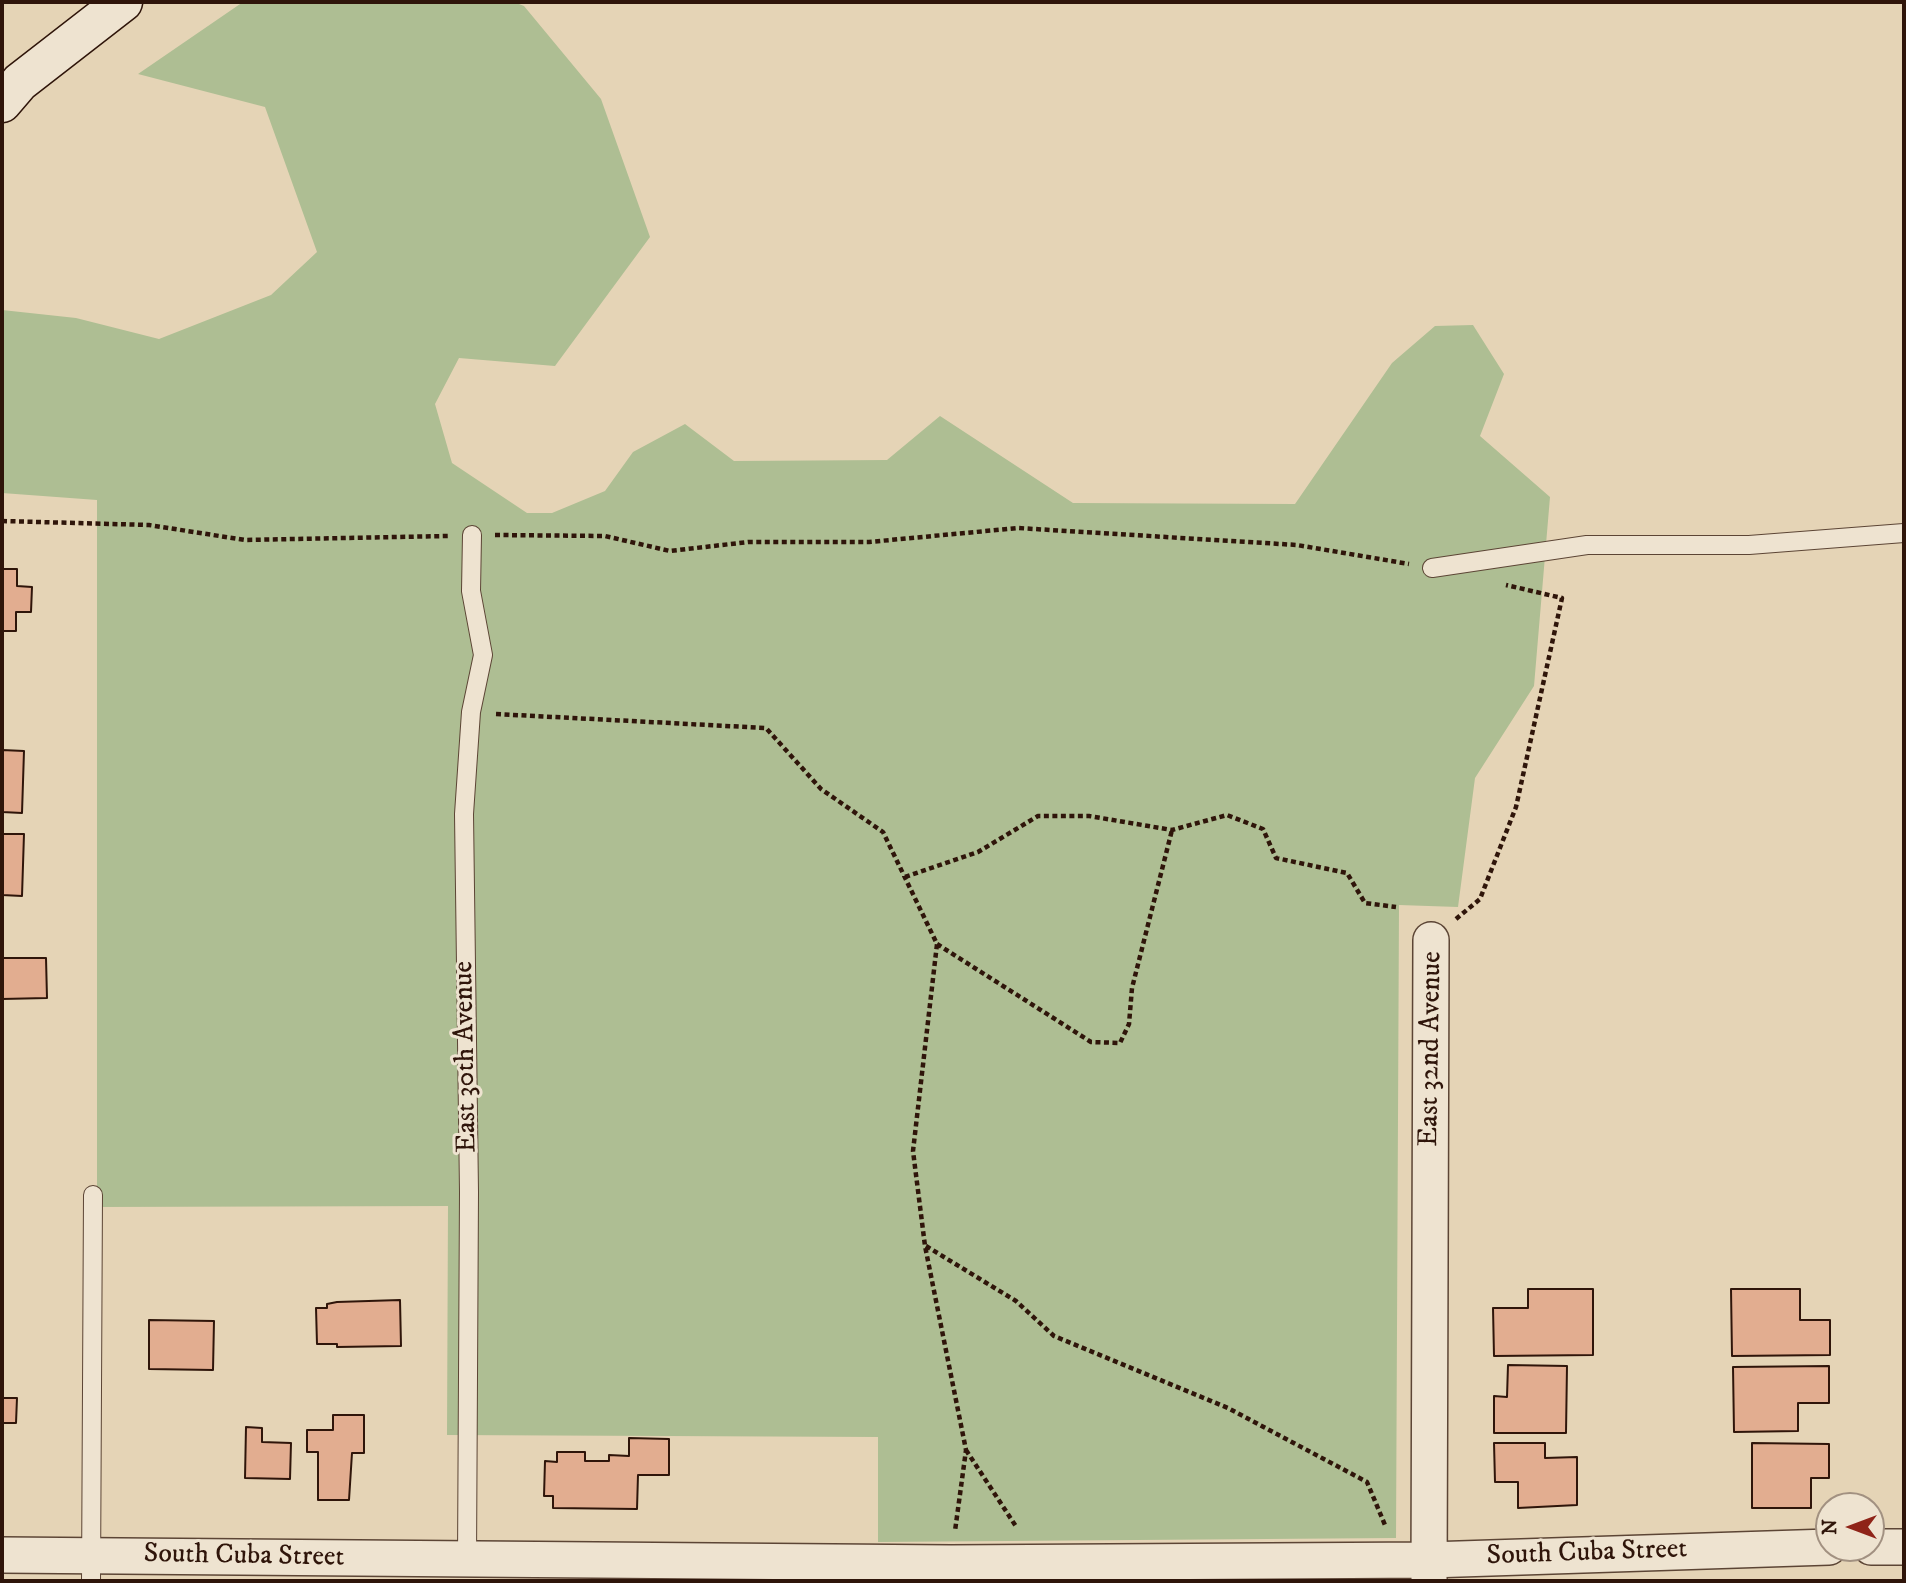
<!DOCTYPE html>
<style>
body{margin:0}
#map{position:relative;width:1906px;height:1583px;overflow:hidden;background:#e5d4b6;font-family:"IM FELL DW Pica",serif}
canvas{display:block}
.frame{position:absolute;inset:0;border:4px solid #2f150a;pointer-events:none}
.north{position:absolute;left:1815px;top:1492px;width:70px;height:70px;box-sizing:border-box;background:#eee3d0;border:2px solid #a29181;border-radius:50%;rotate:270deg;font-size:19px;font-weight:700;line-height:28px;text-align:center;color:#2f150a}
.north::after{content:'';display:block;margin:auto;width:24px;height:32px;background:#8f2418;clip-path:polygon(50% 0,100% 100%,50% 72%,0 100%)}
</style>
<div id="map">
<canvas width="1906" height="1583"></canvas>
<div class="frame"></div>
<div class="north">N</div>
</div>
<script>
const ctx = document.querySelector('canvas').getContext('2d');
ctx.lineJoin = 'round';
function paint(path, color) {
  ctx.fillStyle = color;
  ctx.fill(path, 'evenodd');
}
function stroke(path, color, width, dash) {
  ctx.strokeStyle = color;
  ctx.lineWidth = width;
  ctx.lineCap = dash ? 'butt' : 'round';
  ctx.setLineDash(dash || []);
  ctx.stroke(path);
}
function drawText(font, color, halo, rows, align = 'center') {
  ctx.font = font + ' "IM FELL DW Pica",serif';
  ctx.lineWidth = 6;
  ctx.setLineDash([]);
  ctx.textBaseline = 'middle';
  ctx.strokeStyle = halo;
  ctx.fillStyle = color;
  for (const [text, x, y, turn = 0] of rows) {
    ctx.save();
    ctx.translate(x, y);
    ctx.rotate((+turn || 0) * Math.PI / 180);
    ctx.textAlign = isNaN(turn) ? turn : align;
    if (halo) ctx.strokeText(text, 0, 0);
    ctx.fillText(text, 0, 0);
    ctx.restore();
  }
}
const green = new Path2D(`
 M243 2H514L524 6 601 99 650 237 555 366 459 358 435 404 452 463 527 513H552L605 491 633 452 685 424 734 461 887 460 940 416 1073 503 1295 504 1392 363 1435 326 1473 325 1504 374 1480 436 1550 497 1534 686 1475 778 1458 907 1399 905 1396 1538 878 1542V1437L447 1435 448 1206 97 1207V500L2 493V310L76 318 159 339 271 295 317 252 265 107 138 74Z`);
const building = new Path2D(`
 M2 569H17V586L32 587 31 612H16V631H2Z
 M2 750 24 751 22 813 2 812Z
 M2 834H24L22 896 2 895Z
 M2 958H46L47 998 2 999Z
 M1528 1289H1593V1355L1494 1356 1493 1308H1528Z
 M1731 1289H1800V1320H1830V1355L1732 1356Z
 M400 1300 401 1346 337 1347V1344H317L316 1308H327V1304L337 1302Z
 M149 1320 214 1321 213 1370 149 1369Z
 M1508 1365 1567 1366 1566 1433H1494V1396L1507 1397Z
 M1829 1366V1403H1798V1431L1734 1432 1733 1367Z
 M2 1398H17L16 1423H2Z
 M333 1415H364V1453H352L349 1500H318V1452H307V1430H333Z
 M246 1427 262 1428V1442L291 1443 290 1479 245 1478Z
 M629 1438 669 1439V1475H638L637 1509 553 1508V1496H544L545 1461 557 1462V1452H585V1461H609V1455L629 1456Z
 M2 1441H3L2 1506Z
 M1494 1443H1545V1458L1577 1457V1505L1518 1508V1482H1495Z
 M1752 1443 1829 1444V1478H1811V1508H1752Z`);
const path = new Path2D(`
 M2 521 149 525 245 540 448 536
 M495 535 605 536 670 551 748 542H869L1018 528 1297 545 1409 564
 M496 714 766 728 821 789 883 832 937 944 913 1151 925 1246 966 1450 955 1531
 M905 877 978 852 1038 816H1089L1172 830 1227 815 1263 829 1276 858 1347 873 1365 903 1396 907
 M1456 919 1480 899 1516 807 1562 598 1506 585
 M937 944 1091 1042 1120 1043 1129 1024 1132 988 1172 830
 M926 1246 1016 1301 1054 1336 1228 1408 1367 1482 1385 1525
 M966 1450 1017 1528`);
const lane = new Path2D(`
 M1432 568 1587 545H1749L1904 533
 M467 1560 469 1192 464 814 471 712 483 655 471 591 472 535
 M91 1581 93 1195`);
const street = new Path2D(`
 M1871 1547H1904
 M2 1555 951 1563 1429 1560 1829 1547
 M1429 1581 1431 940`);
const secondary = new Path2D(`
 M2 103 20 82 123 2`);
const streetNames = [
 ["East 32nd Avenue",1432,1049,-89],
 ["East 30th Avenue",467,1057,-91],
 ["South Cuba Street",1587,1554,-2],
 ["South Cuba Street",244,1557,1]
];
paint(green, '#aebe93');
paint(building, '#e2ad90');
stroke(building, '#2f150a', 2);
stroke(lane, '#5c4535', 20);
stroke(street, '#5c4535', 38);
stroke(secondary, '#2f150a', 41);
stroke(path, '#2f150a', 4.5, [5, 3.5]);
stroke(lane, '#eee3d0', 18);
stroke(street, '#eee3d0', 35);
stroke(secondary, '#eee3d0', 38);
drawText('28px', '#2f150a', '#eee3d0', streetNames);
</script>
